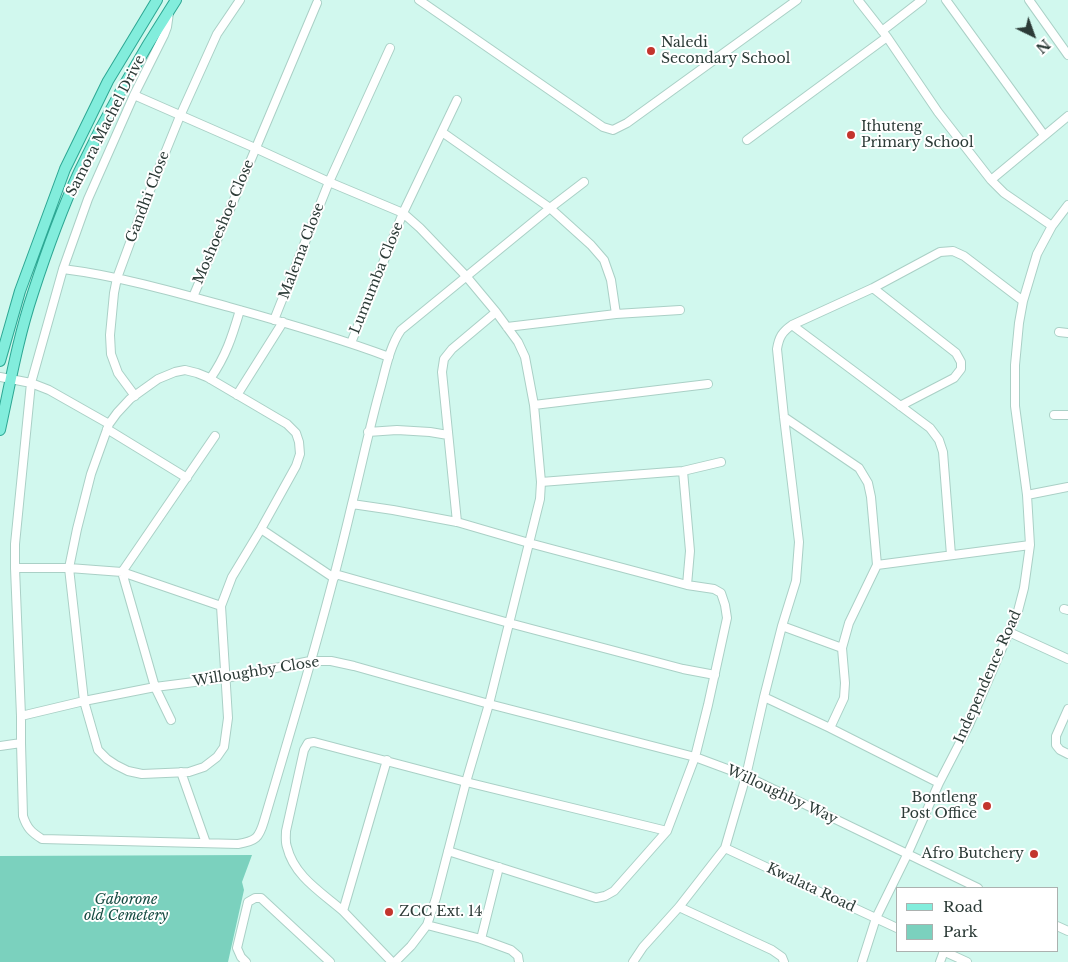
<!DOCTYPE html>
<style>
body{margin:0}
#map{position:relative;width:1068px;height:962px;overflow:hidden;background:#d1f8ee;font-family:"Libre Baskerville",serif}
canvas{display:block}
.legend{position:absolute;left:896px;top:887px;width:162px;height:65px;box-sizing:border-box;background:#fff;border:1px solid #abb1af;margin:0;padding:6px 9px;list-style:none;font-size:15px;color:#2c3b37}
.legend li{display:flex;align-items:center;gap:10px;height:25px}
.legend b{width:25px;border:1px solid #abb1af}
.north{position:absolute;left:1008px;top:10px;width:50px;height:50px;-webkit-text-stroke:4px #fff;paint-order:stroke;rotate:138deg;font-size:14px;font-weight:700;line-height:20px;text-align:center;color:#2c3b37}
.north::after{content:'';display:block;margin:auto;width:18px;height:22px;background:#2c3b37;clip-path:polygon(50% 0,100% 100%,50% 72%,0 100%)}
</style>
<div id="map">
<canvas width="1068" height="962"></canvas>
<ul class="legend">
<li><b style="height:6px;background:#82eddc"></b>Road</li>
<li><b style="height:14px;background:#7bd1be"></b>Park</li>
</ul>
<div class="north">N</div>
</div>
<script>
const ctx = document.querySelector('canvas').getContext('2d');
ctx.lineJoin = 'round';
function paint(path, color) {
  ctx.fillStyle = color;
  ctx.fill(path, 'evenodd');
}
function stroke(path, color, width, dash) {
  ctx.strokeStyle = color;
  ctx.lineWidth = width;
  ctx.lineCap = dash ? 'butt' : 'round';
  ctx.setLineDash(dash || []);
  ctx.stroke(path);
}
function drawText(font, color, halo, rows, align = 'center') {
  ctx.font = font + ' "Libre Baskerville",serif';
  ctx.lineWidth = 4;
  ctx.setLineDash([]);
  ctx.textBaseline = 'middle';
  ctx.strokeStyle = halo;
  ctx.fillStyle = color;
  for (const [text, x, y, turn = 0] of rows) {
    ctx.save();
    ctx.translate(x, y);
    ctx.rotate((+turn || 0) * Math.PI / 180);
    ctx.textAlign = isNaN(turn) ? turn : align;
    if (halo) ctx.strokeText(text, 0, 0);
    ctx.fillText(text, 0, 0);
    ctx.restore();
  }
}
const green = new Path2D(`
 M252 855 242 882 244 890 228 962H0V856Z`);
const minor = new Path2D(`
 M419 0 603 127 613 130 627 123 797 0
 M858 0 887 37 938 112 991 180 1004 193 1052 226
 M946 0 1044 135
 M1029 0 1068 55
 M169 13 167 27 164 35 134 95 88 199 63 269 31 383 15 544V568L21 716V743L23 816C27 828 31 832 42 839L238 844C256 841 259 838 264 821 295 716 327 611 352 504 362 464 370 425 381 386 386 367 390 346 401 330L550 208 584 182
 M882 31 922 0
 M134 95 255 148 329 182 403 213 420 228 466 276 496 312 518 342 525 357 534 405 541 482 540 499 489 704 466 782 436 898 427 925 411 946 395 962
 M442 132 550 208 591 245 604 260 611 280 616 314
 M747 140 887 37
 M991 180 1068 116
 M63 269C119 276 175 292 229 307 283 322 336 337 389 357
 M873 288 956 353 961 362V369L954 378 900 406
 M193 297 317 3
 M274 320 329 182 390 48
 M792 325 930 428 939 440 943 452 951 555
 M507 327 616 314 680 310
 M1059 332 1068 333
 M351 343 403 213 457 100
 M185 370 197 373 207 377 287 424 296 433 299 442 300 454 296 466 261 529 232 577 221 606 228 718 224 747 217 757 204 767 189 772 142 774 128 771 116 765 107 759 98 750 84 701 69 568 77 529 91 474 109 424 117 413 130 399 158 379 175 372Z
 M0 377 31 383 49 390 109 424
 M210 379C226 356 232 337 240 310
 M237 395 283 322
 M135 396 118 373 111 354 110 335 114 293 117 278 144 205 180 116 217 34 240 0
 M534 405 708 384
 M1054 415H1068
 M784 417 859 468 868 483 871 497 877 565 849 623 842 648 845 683 844 698 830 728
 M107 429 187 478
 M368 432 397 430 430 432 448 435
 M683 471 690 551 687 585
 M541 482 683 471 721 462
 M1027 495 1068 487
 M352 504 393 510 457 522 529 543 687 585 714 589 721 593 725 605 727 618 708 705 695 757 667 831 614 891 605 896 596 898 448 851
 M457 522 442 372 444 359 452 349 496 312
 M261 529 334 578
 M877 565 1030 545
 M15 568H69L122 572 221 606
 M335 574 509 623 683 669 715 675
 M1064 609 1068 610
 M782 626 842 648
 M1009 632 1068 659
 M764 697 830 728 939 783
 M1068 709 1056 736V745L1060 750 1068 754
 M21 716 84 701 155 687 226 678 310 661H331L354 666 489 704 695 757 746 776 978 888
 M171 720 155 687 122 572 215 436
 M0 746 21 743
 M387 760 343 911 392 962
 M181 772 206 843
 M725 848 897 928
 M679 907 772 950 782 957 784 962
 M343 911C321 892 294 876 287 847 285 842 286 836 286 831L304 750 308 743 314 742 466 782 667 831
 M427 925 481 939 511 950 518 956 519 962
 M1057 926 1068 931
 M481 939 499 867
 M943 951 967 962
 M246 962 241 957 237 948 248 902 255 898H261L330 962
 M633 962 643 947 679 907 725 848 746 776 764 697 782 626 796 581 799 542 784 417 777 349C779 337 782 332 792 325L873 288 940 252 953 251 964 256 1023 301
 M862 962 876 918 907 855 939 783 969 725 1018 611 1024 588 1030 545 1027 495 1015 406V365L1019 323 1023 301 1037 254 1052 226 1068 205
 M940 962 944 951`);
const major = new Path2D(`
 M0 361 20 291 65 169 108 81 157 0
 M0 430C10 384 18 338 33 293 46 253 61 211 79 172 107 113 140 55 176 0`);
const markers = [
 [651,51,5,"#c3352d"],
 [851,135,5,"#c3352d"],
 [987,806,5,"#c3352d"],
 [1034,854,5,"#c3352d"],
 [389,912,5,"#c3352d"]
];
const poiNames = [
 ["Naledi",661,43],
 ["Secondary School",661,59],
 ["Ithuteng",861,127],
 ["Primary School",861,143],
 ["Bontleng",977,798,"right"],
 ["Post Office",977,814,"right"],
 ["Afro Butchery",1024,854,"right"],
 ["ZCC Ext. 14",399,912]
];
const streetNames = [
 ["Samora Machel Drive",106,126,-63],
 ["Gandhi Close",148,197,-69],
 ["Moshoeshoe Close",224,222,-67],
 ["Malema Close",302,251,-69],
 ["Lumumba Close",377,278,-68],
 ["Willoughby Close",256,672,-9],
 ["Independence Road",988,677,-66],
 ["Willoughby Way",782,795,25],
 ["Kwalata Road",811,888,25]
];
const parkNames = [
 ["Gaborone",126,900],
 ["old Cemetery",126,916]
];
paint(green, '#7bd1be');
stroke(minor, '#aad0c6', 10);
stroke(major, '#2da793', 12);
stroke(minor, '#fff', 8);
stroke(major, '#82eddc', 10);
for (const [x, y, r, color] of markers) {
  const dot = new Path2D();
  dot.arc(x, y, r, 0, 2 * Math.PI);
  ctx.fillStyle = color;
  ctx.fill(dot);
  stroke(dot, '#fff', 2);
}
drawText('14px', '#2c3b37', '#fff', poiNames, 'left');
drawText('14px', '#2c3b37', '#fff', streetNames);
drawText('italic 14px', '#154c42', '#fff', parkNames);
</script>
